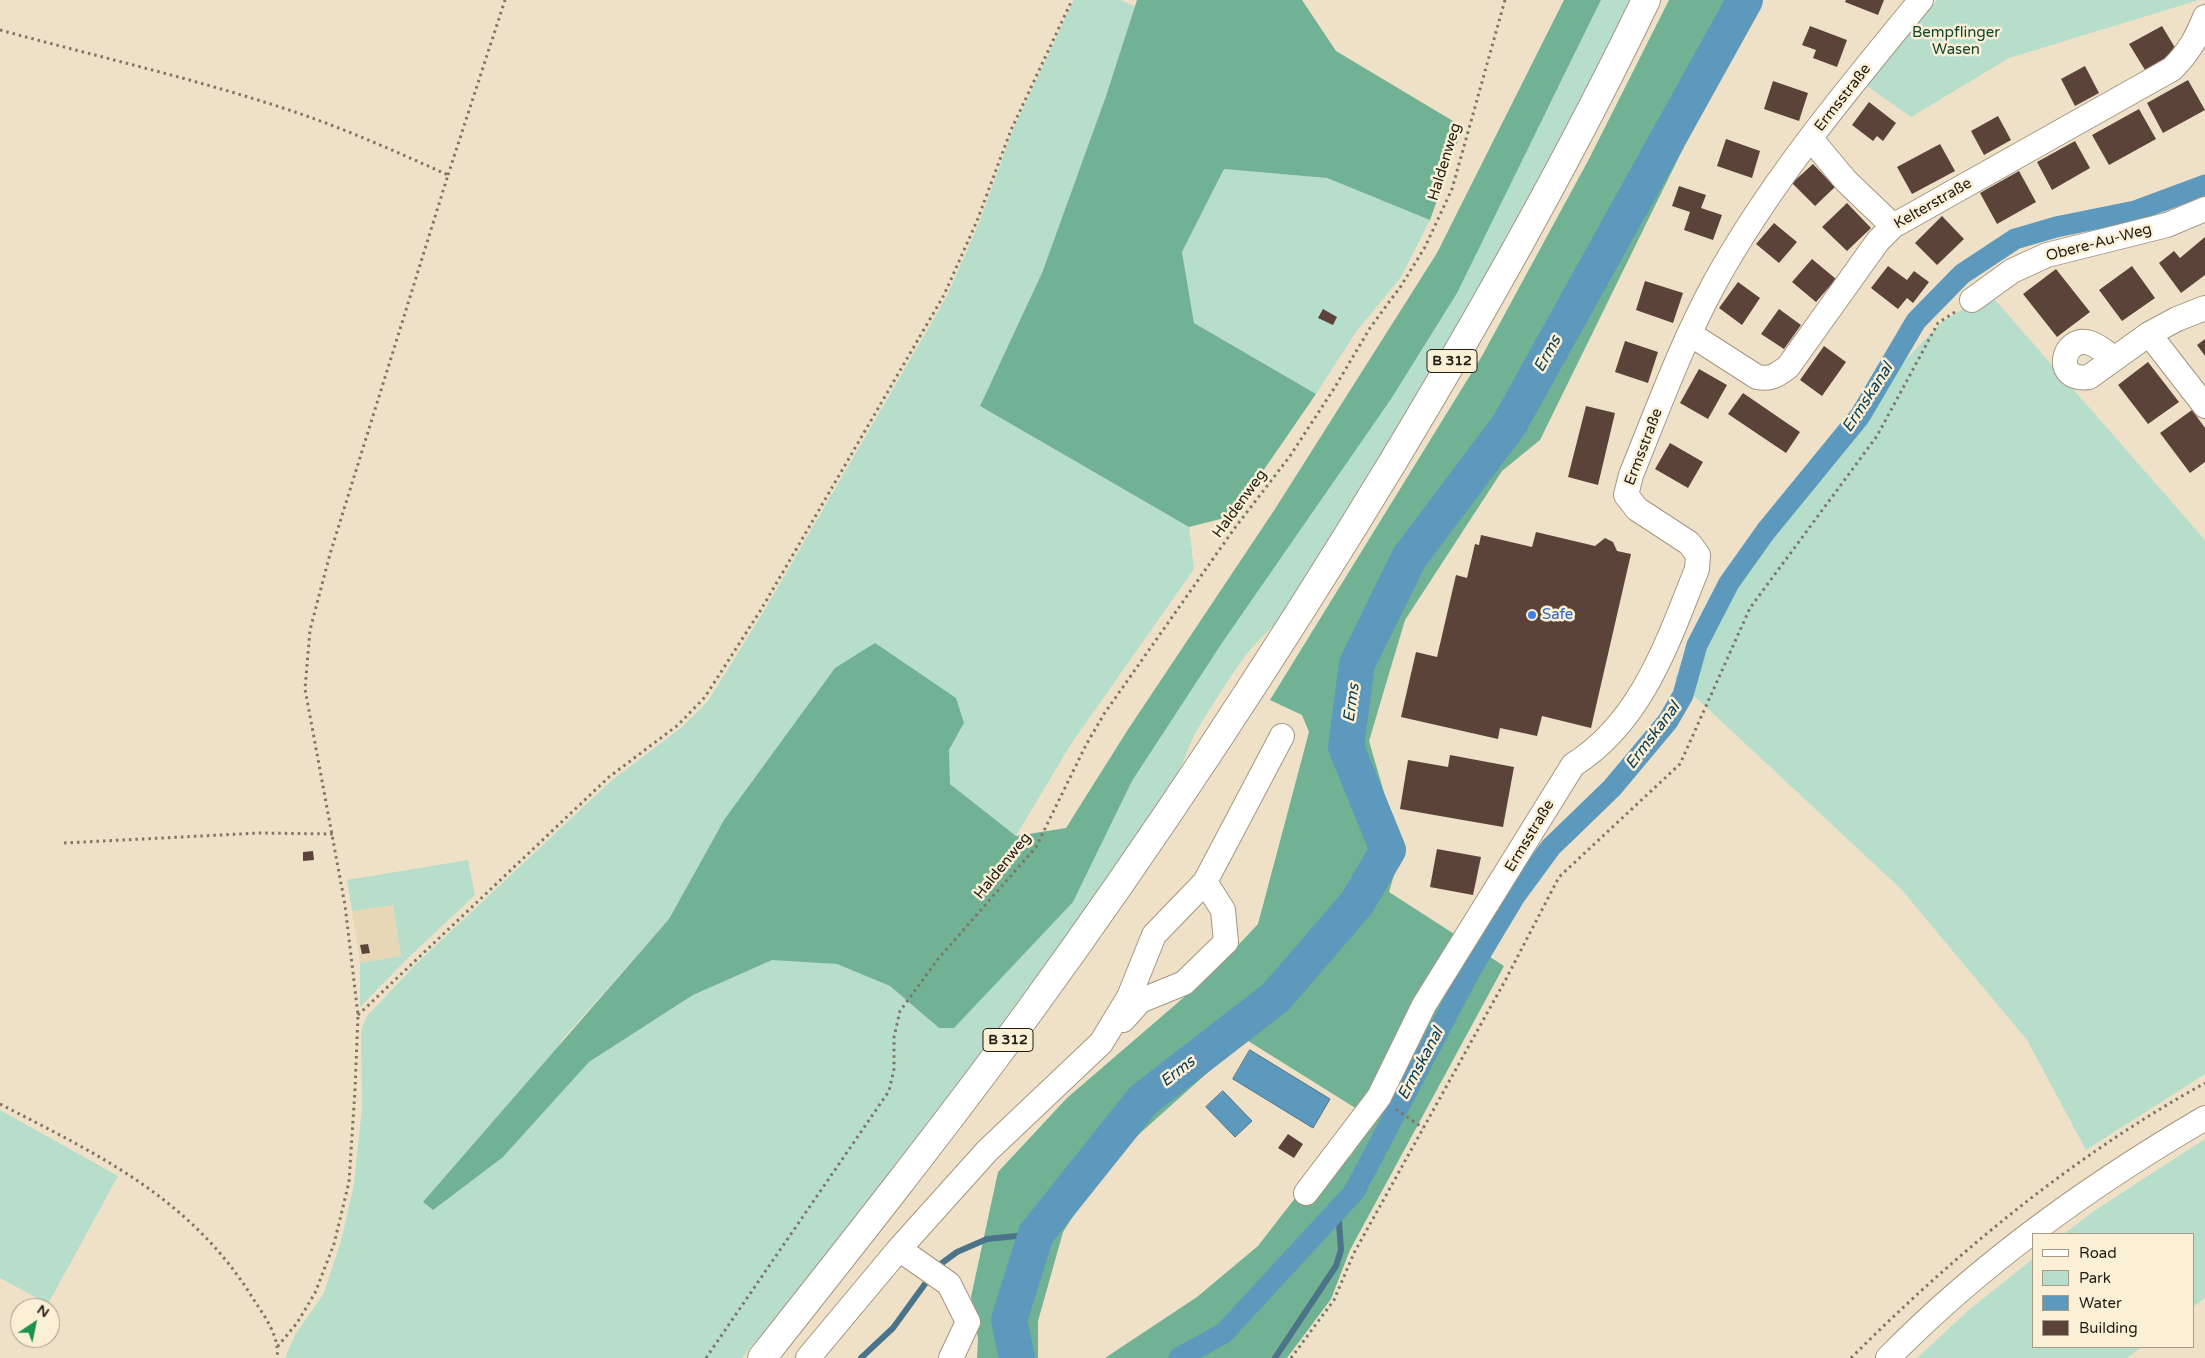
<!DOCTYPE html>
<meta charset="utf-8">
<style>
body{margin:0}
#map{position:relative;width:2205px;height:1358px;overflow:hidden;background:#eee1c8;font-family:"Varela Round",sans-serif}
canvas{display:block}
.legend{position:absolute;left:2032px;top:1233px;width:162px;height:115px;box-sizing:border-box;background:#fbefd5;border:1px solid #a49b88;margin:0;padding:6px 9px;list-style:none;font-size:15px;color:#221d14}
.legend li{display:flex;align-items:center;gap:10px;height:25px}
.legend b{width:25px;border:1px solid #a49b88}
.north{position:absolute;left:10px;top:1298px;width:50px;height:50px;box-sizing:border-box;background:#fbefd5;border:1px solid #a49b88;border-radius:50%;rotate:34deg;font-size:14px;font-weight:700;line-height:20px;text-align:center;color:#221d14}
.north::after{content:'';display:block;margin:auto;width:18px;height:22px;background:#1a934f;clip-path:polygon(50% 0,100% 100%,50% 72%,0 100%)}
</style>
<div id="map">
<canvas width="2205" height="1358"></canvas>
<ul class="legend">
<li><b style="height:6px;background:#fff"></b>Road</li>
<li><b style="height:14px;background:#b6deca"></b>Park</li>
<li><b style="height:14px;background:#5d99bd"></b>Water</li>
<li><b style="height:14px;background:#5b433a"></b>Building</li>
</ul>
<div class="north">N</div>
</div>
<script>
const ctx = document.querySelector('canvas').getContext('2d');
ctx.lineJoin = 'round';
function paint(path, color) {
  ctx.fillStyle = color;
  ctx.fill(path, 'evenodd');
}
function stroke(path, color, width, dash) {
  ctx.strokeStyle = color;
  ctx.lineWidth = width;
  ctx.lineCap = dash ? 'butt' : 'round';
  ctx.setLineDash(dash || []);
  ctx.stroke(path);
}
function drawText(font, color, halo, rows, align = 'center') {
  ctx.font = font + ' "Varela Round",sans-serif';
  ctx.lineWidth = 5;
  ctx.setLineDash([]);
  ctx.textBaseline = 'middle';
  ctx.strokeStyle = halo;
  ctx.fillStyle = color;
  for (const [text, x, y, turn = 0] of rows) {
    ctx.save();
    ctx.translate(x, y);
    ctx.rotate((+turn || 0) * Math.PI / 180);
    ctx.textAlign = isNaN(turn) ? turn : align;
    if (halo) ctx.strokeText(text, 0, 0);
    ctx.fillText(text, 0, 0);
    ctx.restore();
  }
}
const built = new Path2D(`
 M393 905 401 957 360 963 352 911Z`);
const green = new Path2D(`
 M1074 0H1120L1135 6 1106 96 1042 273 980 406 1189 527 1194 569 1071 744 1016 836 950 784 949 750 964 723 724 820 669 919 562 1040 503 1157 589 1062 693 995 772 959 837 964 890 986 939 1028 1073 902 1132 781 1224 640 1549 107 1601 0H1631C1529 208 1415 411 1290 606 1278 624 1260 637 1246 655 1230 676 1216 700 1201 723 1189 741 1185 763 1173 781 1041 982 895 1173 742 1358H285L295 1335 324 1293 341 1241 354 1184 362 1107 361 1030 367 1016 417 963 611 781 682 727 708 701 764 611 947 296 979 223 1013 130Z
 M1937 0H2199L2009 58 1911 117 1867 86Z
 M1224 169 1327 178 1430 220 1401 277 1356 332 1316 394 1194 323 1182 252Z
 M1989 293 2205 540V1074L2086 1150 2027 1040 1901 889 1675 678 1750 564 1858 409 1942 322Z
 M468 860 475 895 408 958 360 1007V963L401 956 393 905 352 911 347 880Z
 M0 1110 118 1176 48 1304 0 1278Z
 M2205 1139V1298L2194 1306V1234H2064L2094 1211Z
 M2034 1258V1347H2141L2127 1358H1917L1970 1309Z`);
const forest = new Path2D(`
 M1137 0H1302L1336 51 1463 127 1430 220 1327 178 1224 169 1182 252 1194 323 1316 394 1232 516 1189 527 980 406 1042 273 1106 96Z
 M1564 0H1601L1457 293 1391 399 1224 640 1132 781 1073 902 954 1028H939L890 986 837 964 772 960 693 995 589 1062 503 1157 433 1210 423 1202 669 919 724 820 835 668 875 643 956 698 964 723 949 750 950 784 1016 836 1066 828 1127 731 1275 509 1437 253Z
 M1669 0H1756L1540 440 1502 471 1405 620 1369 741 1401 851 1389 892 1504 966 1350 1250 1331 1299 1287 1358H1105L1197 1297 1258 1246 1330 1153 1350 1157 1373 1119 1245 1039 1107 1163 1063 1232 1038 1321V1358H977L978 1338 971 1297 998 1172 1067 1098 1211 974 1258 924 1309 732 1302 715 1270 700 1482 356 1589 159Z`);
const water = new Path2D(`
 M1250 1050 1330 1099 1313 1128 1233 1079Z
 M1223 1091 1252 1121 1235 1137 1206 1107Z`);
const stream = new Path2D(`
 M861 1358 893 1328 938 1266 957 1252 987 1239 1036 1234
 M1275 1358 1336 1266 1341 1250 1338 1209`);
const canal = new Path2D(`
 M1179 1358 1224 1333 1354 1192 1470 971 1515 896 1551 847 1612 788 1668 721 1683 695 1697 645 1729 583 1766 531 1860 416 1916 321 1962 274 2015 239 2056 227 2135 211 2205 185`);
const river = new Path2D(`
 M1017 1358 1009 1320 1036 1234 1143 1100 1276 997 1357 903 1388 850 1346 747 1357 664 1409 558 1509 425 1745 0`);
const building = new Path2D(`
 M1846 0H1884L1878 15 1845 2Z
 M1810 26 1847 40 1837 67 1813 58 1816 50 1802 45Z
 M2162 26 2177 51 2145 70 2129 44Z
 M2085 66 2099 93 2075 106 2061 79Z
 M2188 80 2205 110 2163 133 2147 103Z
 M1773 81 1808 93 1799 121 1764 109Z
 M1869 102 1896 123 1883 141 1877 136 1873 141 1852 125Z
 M2139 109 2156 139 2109 165 2092 135Z
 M1998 116 2011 140 1984 155 1971 131Z
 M1726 139 1760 151 1752 178 1717 166Z
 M2075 141 2090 168 2052 190 2037 162Z
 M1940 144 1955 171 1912 194 1897 167Z
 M1813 164 1835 187 1815 206 1792 183Z
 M2019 171 2036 202 1997 224 1980 193Z
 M1679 186 1706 195 1701 208 1722 215 1713 240 1684 230 1690 212 1672 206Z
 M1847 203 1871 228 1847 251 1822 227Z
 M1942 216 1964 239 1937 265 1915 243Z
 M1774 223 1797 242 1779 263 1756 244Z
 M2205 237V275L2181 293 2159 263 2174 251 2180 258Z
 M1812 259 1836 279 1816 302 1792 282Z
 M1888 266 1907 280 1914 271 1929 282 1913 303 1907 298 1898 309 1871 288Z
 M2132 266 2155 298 2122 321 2099 290Z
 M2056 269 2090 312 2057 337 2023 294Z
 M1645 281 1683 293 1673 323 1636 310Z
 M1738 282 1760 298 1742 325 1719 308Z
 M1323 309 1337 317 1333 325 1318 318Z
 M1779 309 1801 325 1784 349 1761 334Z
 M2205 339V356L2197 345Z
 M1625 341 1658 352 1648 383 1615 372Z
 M1824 346 1846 362 1822 396 1800 380Z
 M2148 362 2179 402 2148 424 2118 385Z
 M1699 369 1727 385 1708 419 1680 403Z
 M1743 393 1800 432 1786 453 1728 414Z
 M1586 406 1615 413 1598 485 1568 477Z
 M2192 410 2205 428V462L2190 473 2160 433Z
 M1670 443 1703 462 1688 488 1655 469Z
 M1536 532 1595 546 1605 538 1613 542 1617 551 1631 554 1591 728 1542 716 1537 736 1500 728 1498 739 1401 717 1416 652 1437 657 1456 575 1467 578 1475 544 1479 545 1481 535 1532 547Z
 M1450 755 1514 767 1503 827 1400 809 1408 760 1448 767Z
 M1437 849 1481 857 1473 895 1430 887Z
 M313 851 314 860 303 861V852Z
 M368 944 370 953 362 954 360 945Z
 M1288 1134 1303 1144 1294 1158 1278 1148Z`);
const path = new Path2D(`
 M0 30C95 56 192 78 286 109 341 127 395 151 448 175L330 554 310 630 305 689 345 905 358 1015 355 1090 349 1182 334 1244 315 1293 297 1323 278 1346
 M448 175 505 0
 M64 843 259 833 333 834
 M358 1015 609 777 678 725 705 697 762 608 944 295 977 221 1011 130 1072 0
 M0 1104C101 1156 192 1199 254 1300 265 1317 280 1337 277 1358
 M1396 1109 1423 1128
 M706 1358 889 1091 894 1069V1037L900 1011 938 959 1036 847 1086 745 1104 714 1234 529 1290 456 1335 387 1370 328 1401 286 1425 247 1452 189 1505 0
 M1291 1358 1334 1300 1354 1253 1506 979 1559 877 1680 764 1750 608 1877 436 1938 323 1955 312
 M1851 1358C1957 1252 2073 1156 2205 1083`);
const minor = new Path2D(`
 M1811 139 1846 181 1893 226
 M1972 300 2012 271 2047 255 2167 225 2205 209
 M1690 334 1757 377C1771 380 1777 375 1788 367L1878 241 1893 226 2172 69C2188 53 2197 38 2205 17
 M2149 334 2205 406
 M2114 358C2106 353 2099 346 2090 343 2063 334 2051 382 2089 377L2149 334 2177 319 2205 308
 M1123 1020 1140 1001 1184 983 1226 942 1223 910 1205 882
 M1306 1193 1379 1097 1424 1005 1573 765C1642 722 1668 641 1697 569L1698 555 1689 543 1637 509 1626 495 1631 475C1657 411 1681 345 1714 284 1770 182 1847 90 1921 0
 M899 1249 949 1284 968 1322 951 1358
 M808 1358 899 1249 987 1151 1101 1043 1129 997 1154 935 1205 882 1282 736
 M1888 1358C1980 1264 2092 1184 2205 1118`);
const highway = new Path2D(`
 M762 1358C853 1243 944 1128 1031 1009 1159 833 1278 651 1391 465 1482 314 1569 160 1646 0`);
const markers = [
 [1532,615,5,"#3f7fe0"]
];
const shields = [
 [1452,361,50],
 [1008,1040,50]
];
const shieldNames = [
 ["B 312",1452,361],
 ["B 312",1008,1040]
];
const parkNames = [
 ["Bempflinger",1956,33],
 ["Wasen",1956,50]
];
const streetNames = [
 ["Ermsstraße",1843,98,-52],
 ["Haldenweg",1445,162,-73],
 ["Kelterstraße",1933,204,-30],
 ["Obere-Au-Weg",2099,243,-15],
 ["Ermsstraße",1644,447,-69],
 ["Haldenweg",1240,504,-54],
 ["Ermsstraße",1530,836,-59],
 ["Haldenweg",1003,866,-51]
];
const shopNames = [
 ["Safe",1542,615]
];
const waterNames = [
 ["Erms",1548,354,-61],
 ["Ermskanal",1868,398,-57],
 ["Erms",1352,703,-82],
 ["Ermskanal",1653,736,-53],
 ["Ermskanal",1421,1064,-62],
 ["Erms",1178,1072,-38]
];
paint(built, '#e7d7b7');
paint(green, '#b6deca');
paint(forest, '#70b293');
paint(water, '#5d99bd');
stroke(water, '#4b748a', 1);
stroke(stream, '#4b748a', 6);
stroke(canal, '#5d99bd', 21);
stroke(river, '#5d99bd', 36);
paint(building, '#5b433a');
stroke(minor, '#a39780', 26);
stroke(highway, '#a39780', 30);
stroke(path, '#7e7665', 3, [2.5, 4]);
stroke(minor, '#fff', 24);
stroke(highway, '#fff', 28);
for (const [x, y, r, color] of markers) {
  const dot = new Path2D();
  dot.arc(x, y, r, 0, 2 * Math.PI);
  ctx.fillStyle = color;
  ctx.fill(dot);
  stroke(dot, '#fbefd5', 2);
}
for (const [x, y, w] of shields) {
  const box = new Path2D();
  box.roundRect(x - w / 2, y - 11.5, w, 23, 4);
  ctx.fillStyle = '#fbefd5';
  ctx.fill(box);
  stroke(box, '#221d14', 1);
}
drawText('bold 14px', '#221d14', null, shieldNames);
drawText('15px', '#0f4630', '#fbefd5', parkNames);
drawText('15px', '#221d14', '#fbefd5', streetNames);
drawText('15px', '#366cbe', '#fbefd5', shopNames, 'left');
drawText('italic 16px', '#083c55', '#fbefd5', waterNames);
</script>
